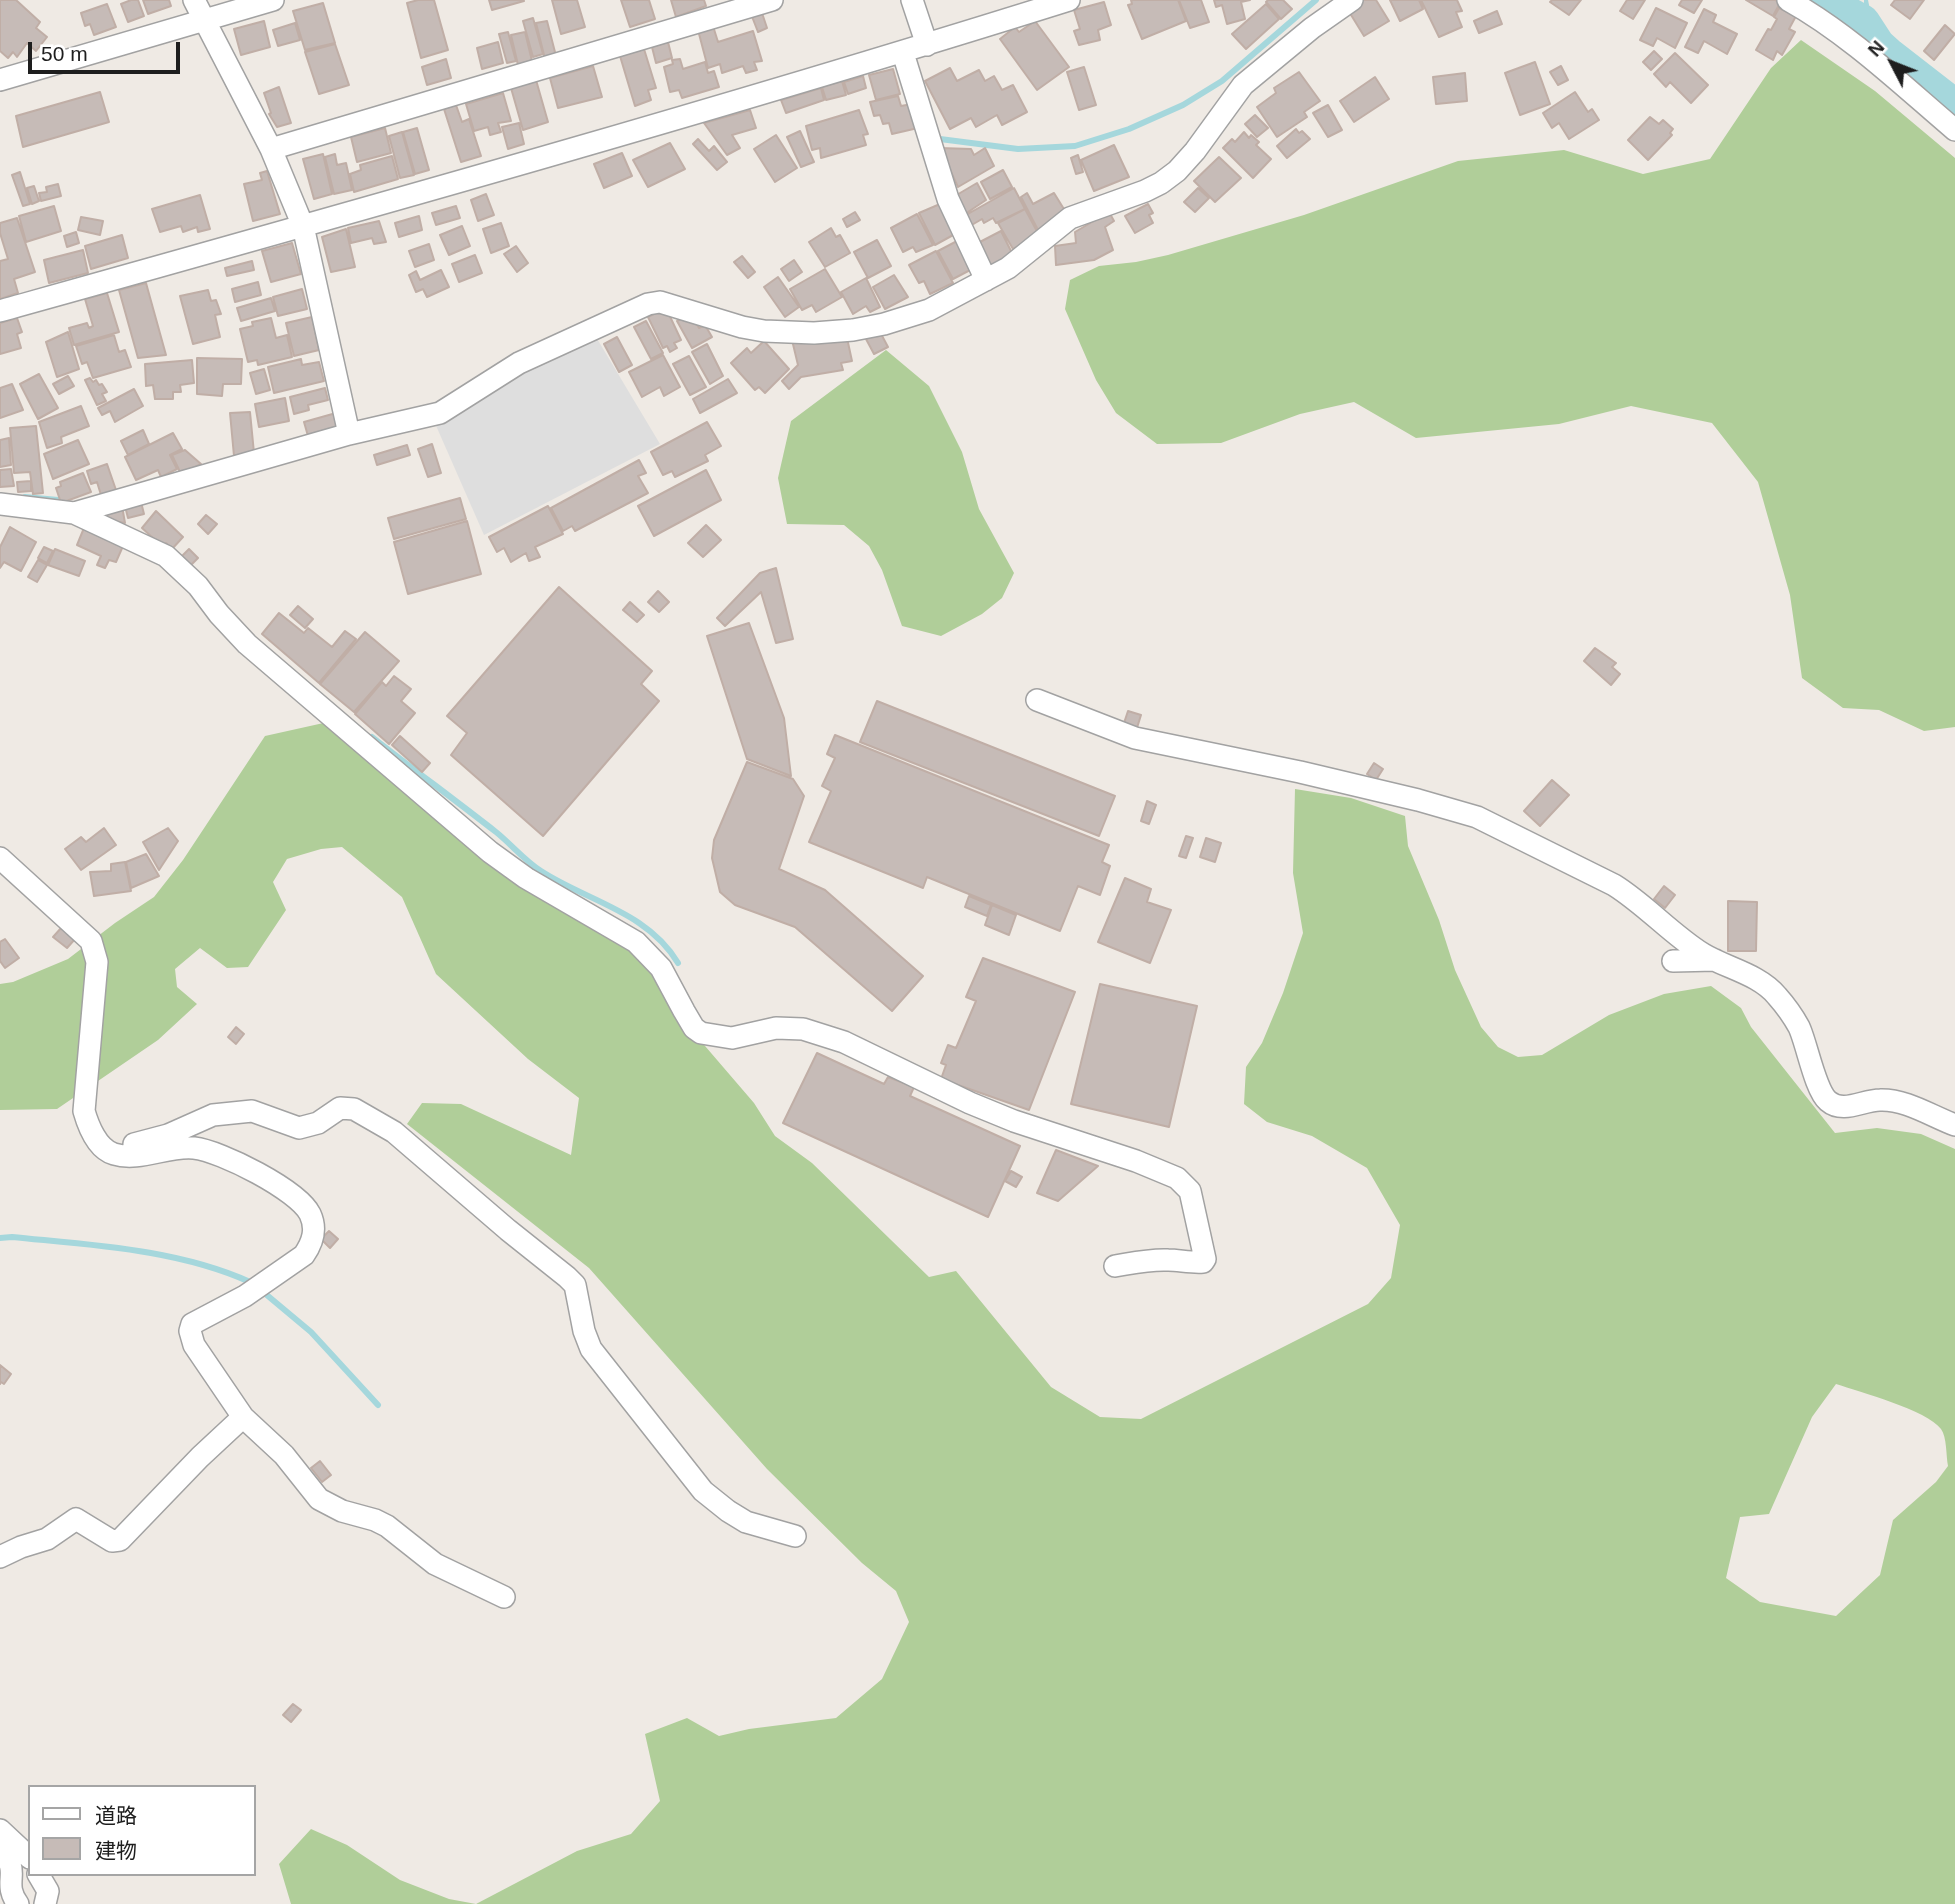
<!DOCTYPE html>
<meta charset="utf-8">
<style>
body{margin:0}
#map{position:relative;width:1955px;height:1904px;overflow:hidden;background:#efeae4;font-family:Arial,"Noto Sans JP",sans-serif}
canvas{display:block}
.legend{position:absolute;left:28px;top:1785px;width:228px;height:91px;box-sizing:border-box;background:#fff;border:2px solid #a5a5a5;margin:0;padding:9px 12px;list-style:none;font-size:21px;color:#1e1e1e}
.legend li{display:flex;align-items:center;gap:14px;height:35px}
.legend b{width:35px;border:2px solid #a5a5a5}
.north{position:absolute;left:1857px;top:28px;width:70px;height:70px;-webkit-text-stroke:5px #fff;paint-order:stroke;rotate:312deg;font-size:19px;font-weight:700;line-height:28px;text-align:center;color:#1e1e1e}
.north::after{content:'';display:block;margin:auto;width:24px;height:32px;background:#1e1e1e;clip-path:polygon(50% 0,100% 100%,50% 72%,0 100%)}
.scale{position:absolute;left:28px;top:42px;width:152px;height:32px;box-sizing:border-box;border:4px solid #1e1e1e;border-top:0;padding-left:9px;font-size:21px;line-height:24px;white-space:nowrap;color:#1e1e1e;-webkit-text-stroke:5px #fff;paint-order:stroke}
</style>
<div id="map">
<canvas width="1955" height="1904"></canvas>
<ul class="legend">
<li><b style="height:9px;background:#fff"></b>道路</li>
<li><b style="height:19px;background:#c6bbb7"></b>建物</li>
</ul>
<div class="north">N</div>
<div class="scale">50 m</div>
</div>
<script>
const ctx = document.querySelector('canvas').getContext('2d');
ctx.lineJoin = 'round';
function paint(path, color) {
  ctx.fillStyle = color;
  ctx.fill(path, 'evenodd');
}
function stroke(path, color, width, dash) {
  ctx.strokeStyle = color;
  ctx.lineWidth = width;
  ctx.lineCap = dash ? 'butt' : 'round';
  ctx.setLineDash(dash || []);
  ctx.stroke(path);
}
const forest = new Path2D(`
 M1801 40 1875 91 1955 158V727L1924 731 1879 710 1843 708 1802 678 1790 595 1758 482 1712 423 1631 406 1559 424 1416 438 1354 402 1300 414 1221 443 1157 444 1116 413 1096 380 1065 309 1070 280 1099 266 1136 262 1168 255 1304 215 1458 161 1564 150 1643 174 1710 159 1771 68Z
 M886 350 929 386 962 452 979 509 1014 573 1002 598 982 614 941 636 902 626 882 570 869 546 844 525 787 524 778 478 791 421Z
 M328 722 640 950 687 1025 754 1103 775 1136 812 1163 929 1277 956 1271 1051 1387 1100 1417 1141 1419 1368 1304 1391 1278 1400 1225 1367 1168 1312 1136 1267 1122 1244 1104 1246 1067 1262 1043 1283 993 1303 933 1293 873 1295 789 1351 798 1405 816 1408 846 1439 920 1455 970 1481 1027 1498 1047 1518 1057 1542 1055 1609 1015 1664 994 1711 986 1741 1008 1751 1027 1835 1133 1877 1128 1921 1134 1955 1149V1904H291L279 1864 311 1829 347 1845 400 1880 449 1899 476 1904 577 1851 631 1834 660 1801 645 1734 687 1718 719 1736 749 1729 836 1718 882 1679 909 1622 896 1591 862 1563 767 1469 589 1268 407 1124 422 1103 461 1104 571 1155 579 1098 528 1059 436 974 402 897 342 847 321 849 287 859 273 882 286 910 248 967 227 968 200 948 175 969 177 987 197 1004 158 1040 57 1109 0 1110V984L13 982 68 959 115 923 154 897 183 860 265 736ZM1836 1384C1860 1392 1927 1410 1941 1429 1947 1437 1946 1456 1948 1466L1936 1482 1893 1520 1880 1575 1836 1616 1760 1602 1726 1578 1740 1517 1769 1514 1812 1417Z`);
const parking = new Path2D(`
 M593 332 660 444 484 535 434 421Z`);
const water = new Path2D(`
 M1809 0H1831C1842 10 1851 12 1864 4V0H1868L1877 44 1955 109V112L1876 47 1840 12 1825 11Z`);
const stream = new Path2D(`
 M940 139 1018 149 1075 146 1129 129 1183 105 1222 81 1316 0
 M25 497 58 500
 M372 737C413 769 455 800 496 832 511 844 525 861 541 871 587 901 648 912 678 963
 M0 1238 12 1237C91 1245 177 1249 250 1282
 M262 1291 311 1332 378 1405`);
const river = new Path2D(`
 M1821 0 1862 23 1877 46 1887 55 1955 108`);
const building = new Path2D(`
 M0 0H16L40 22 36 28 47 37 36 51 27 43 17 57 13 52 8 58 0 51Z
 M131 0H138L144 16 128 22 121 4Z
 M143 0H169L171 6 148 14Z
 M418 0H434L448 50 421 58 407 3Z
 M489 0H523L524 1 492 10Z
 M552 0H577L585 27 561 34Z
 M621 0H649L655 19 630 27Z
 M671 0H704L706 6 676 17Z
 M1131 0H1178L1186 21 1142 39 1128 5 1132 4Z
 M1179 0H1201L1209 22 1190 28Z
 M1214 0H1250L1241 2 1245 19 1227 24 1222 5 1216 7Z
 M1268 0H1283L1292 9 1281 19 1266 2Z
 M1364 0H1376L1389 21 1364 36 1348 10Z
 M1390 0H1419L1423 9 1400 21Z
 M1421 0H1457L1462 11 1456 12 1462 27 1439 37Z
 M1552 0H1581L1569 15 1550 2Z
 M1627 0H1645L1633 19 1620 11Z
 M1682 0H1702L1694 13 1679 5Z
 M1746 0H1775L1780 3 1773 16Z
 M1895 0H1924L1910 19 1891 5Z
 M1104 2 1111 25 1098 30 1100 40 1079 45 1074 31 1080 29 1074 10Z
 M323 3 335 43 305 50 293 11Z
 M107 4 116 27 94 35 90 24 85 26 81 13Z
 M1266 4 1279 19 1246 49 1232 34Z
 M1656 8 1687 23 1675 48 1657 38 1653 46 1640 40Z
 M1779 8 1796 16 1789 29 1795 32 1782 55 1777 51 1773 60 1756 50 1768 29 1771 30 1777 19 1774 17Z
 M1704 9 1716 15 1713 22 1737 34 1727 54 1704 41 1698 53 1685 47Z
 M761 10 767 28 758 32 751 14Z
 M1497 11 1502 24 1479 33 1474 21Z
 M533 18 543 54 533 57 523 21Z
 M264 21 270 47 241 55 234 29Z
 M547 21 556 56 545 59 536 23Z
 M1035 21 1069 67 1037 90 1000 39 1015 27 1019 32Z
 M295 23 300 40 278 46 273 30Z
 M1945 25 1955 34 1934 60 1924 51Z
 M713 26 718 42 753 31 762 61 754 62 757 70 746 73 743 66 722 73 720 64 708 68 698 30Z
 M508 32 516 61 507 63 499 34Z
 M525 32 532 61 518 65 511 35Z
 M498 42 503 63 482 69 477 48Z
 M668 42 672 58 656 63 652 47Z
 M335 44 349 85 319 94 305 52Z
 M644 49 656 88 648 90 651 100 635 106 620 56Z
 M1654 51 1662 59 1651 70 1643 62Z
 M1675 53 1708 85 1691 103 1670 82 1666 87 1654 74Z
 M446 59 451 78 427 85 422 67Z
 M680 59 683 69 705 62 708 73 714 71 719 87 682 98 679 90 670 92 664 67 673 64 672 60Z
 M1535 62 1550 104 1520 115 1505 73Z
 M593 66 602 97 558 108 550 78Z
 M1561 66 1568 80 1558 85 1550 72Z
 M1084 67 1096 105 1079 110 1067 72Z
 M950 68 957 81 979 70 985 81 994 76 1002 90 1013 85 1027 112 1002 125 997 115 976 127 971 118 950 129 925 81Z
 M893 69 900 94 876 100 869 75Z
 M1299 72 1320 101 1304 112 1307 117 1277 137 1257 107 1276 93 1274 88Z
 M1465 73 1467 101 1436 104 1433 77Z
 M863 76 866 88 848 94 844 82Z
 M1375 77 1389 99 1354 122 1340 101Z
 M536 80 548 122 523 130 511 88Z
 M842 81 846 95 826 100 822 87Z
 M279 87 291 123 277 127 269 114 271 113 264 93Z
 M821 88 824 100 786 113 781 100Z
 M100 92 109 122 23 147 16 116Z
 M1575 92 1588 112 1592 109 1599 120 1569 139 1559 123 1552 128 1543 113Z
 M503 93 511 121 498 123 501 132 490 135 488 127 474 131 466 104Z
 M898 96 901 106 912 104 918 128 892 134 889 123 883 124 880 115 874 116 870 102Z
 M456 105 462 122 469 119 481 156 461 162 444 109Z
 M1328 105 1342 130 1328 137 1313 113Z
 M750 110 756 128 732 135 740 148 727 155 704 123Z
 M859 110 868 134 863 135 866 145 821 158 820 148 812 150 806 126Z
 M1255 115 1268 128 1257 137 1245 124Z
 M1650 117 1659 124 1663 120 1673 129 1670 133 1672 135 1648 160 1628 140Z
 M519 123 524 144 508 149 502 127Z
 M385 128 391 153 357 162 351 137Z
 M417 128 429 170 415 174 403 132Z
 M1296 129 1299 133 1302 131 1310 139 1287 158 1277 146Z
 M800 131 814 162 801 167 787 137Z
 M402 132 414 175 400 178 389 136Z
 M1244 132 1249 138 1251 135 1259 142 1256 145 1271 159 1253 178 1223 148 1232 139 1235 142Z
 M776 135 797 168 775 182 754 149Z
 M698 139 709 151 714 146 727 162 717 170 693 144Z
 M670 143 685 169 648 187 633 160Z
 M1114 145 1129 177 1094 191 1081 160Z
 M940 148 971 149 974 155 985 148 994 166 958 187Z
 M622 153 632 176 604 188 594 164Z
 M323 154 332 194 314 199 303 159Z
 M335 154 337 165 346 163 352 190 334 194 325 157Z
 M1078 155 1083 172 1076 174 1071 158Z
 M392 156 398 179 354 192 350 174 361 170 360 165Z
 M1219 157 1241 178 1215 202 1194 181Z
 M1003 170 1012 187 990 199 981 182Z
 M267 171 280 214 253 221 244 184 262 180 260 173Z
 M20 172 30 204 23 206 12 175Z
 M977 183 986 200 965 214 955 196Z
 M58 184 61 196 41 201 39 193 47 192 46 187Z
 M34 186 39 201 32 204 27 188Z
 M1014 188 1025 209 996 223 993 218 984 223 982 219 970 226 966 215Z
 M1198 188 1209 198 1195 212 1184 202Z
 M1027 193 1033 204 1054 193 1067 214 1038 230 1021 197Z
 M486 194 494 215 478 221 471 200Z
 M200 195 210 229 198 232 197 227 183 232 181 226 160 232 152 209Z
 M940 204 955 234 935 245 919 213Z
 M1148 204 1153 213 1149 215 1153 223 1135 233 1125 216Z
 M54 206 61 231 26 242 19 216Z
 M456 206 460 218 436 225 432 213Z
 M1025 209 1039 235 1013 249 998 223Z
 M855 212 860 220 847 227 843 219Z
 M1109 212 1114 221 1105 227 1113 250 1094 260 1056 265 1055 246 1076 243 1075 232Z
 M917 214 933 245 916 252 913 247 903 252 891 228Z
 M419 216 422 230 399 237 395 223Z
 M81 217 103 221 100 235 78 230Z
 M17 218 35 272 14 279 18 293 0 299V261L8 259 0 233V223Z
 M379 221 386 242 374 244 372 238 351 243 348 228Z
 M501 223 509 246 491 253 483 229Z
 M462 226 470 246 449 255 440 235Z
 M831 228 836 237 840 235 850 253 825 267 809 242Z
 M346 229 355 267 331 272 322 237Z
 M1001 231 1013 255 989 267 976 244Z
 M76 232 79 243 67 247 64 236Z
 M122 235 128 258 91 269 85 246Z
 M877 240 891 266 868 278 854 252Z
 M959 240 974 268 953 279 938 251Z
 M292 243 301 274 271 282 262 251Z
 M429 244 434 260 415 267 409 251Z
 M516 246 528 263 517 272 504 254Z
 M83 250 88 273 49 283 44 260Z
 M936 251 953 283 930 294 924 281 919 283 909 265Z
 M475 255 482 273 459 282 452 264Z
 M742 256 755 272 748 278 734 262Z
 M794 260 802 272 789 281 781 269Z
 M252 261 254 270 227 276 225 268Z
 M825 269 842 297 816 312 812 305 802 310 790 289Z
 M441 270 449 287 427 297 423 289 416 292 409 275 416 271 420 280Z
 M894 275 908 297 885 309 873 287Z
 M778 277 799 307 785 317 764 287Z
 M866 278 880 307 870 312 866 306 853 314 841 292Z
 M258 282 261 295 235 302 232 289Z
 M146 283 166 355 138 358 119 290Z
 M302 289 307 309 278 316 273 297Z
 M208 290 211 301 216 300 221 314 215 315 220 337 193 344 180 296Z
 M107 293 119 332 74 345 69 328 87 323 89 328 93 326 85 299Z
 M271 298 275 311 241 321 237 308Z
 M666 308 681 340 674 343 677 348 670 352 667 346 663 348 648 317Z
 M691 314 699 328 705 325 712 337 692 348 677 321Z
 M312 317 319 350 294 356 286 323Z
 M17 318 22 332 17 334 21 348 0 354V323Z
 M271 318 276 338 287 335 292 357 258 365 257 360 248 362 240 329 253 326 252 322Z
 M646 321 663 353 651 359 634 327Z
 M68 332 79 369 57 377 46 342Z
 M880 332 888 347 874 354 866 339Z
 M114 335 119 352 125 350 131 367 93 378 87 362 82 364 76 346Z
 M617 337 632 365 619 372 604 344Z
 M847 338 852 361 841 363 843 370 801 377 789 389 782 381 798 365 792 340 814 339 816 344Z
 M764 341 789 369 765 393 759 387 755 390 731 363 747 348 751 353Z
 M707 344 723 376 710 384 692 352Z
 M663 355 680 387 664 396 660 387 642 397 629 372Z
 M689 356 706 387 690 395 673 364Z
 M197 358 242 359 241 384H223L222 396 197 394Z
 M301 359 302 365 319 362 324 381 274 393 268 367Z
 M192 360 194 383 180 385 181 392H173V399H155L153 385 146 386 145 364Z
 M264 369 270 390 256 394 250 373Z
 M39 374 58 408 38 419 20 384Z
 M68 376 74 386 59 394 53 384Z
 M90 378 93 382 96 380 99 385 102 384 107 392 102 394 106 401 97 405 85 380Z
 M728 379 737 393 700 413 693 399Z
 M12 384 23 410 0 418V388Z
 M325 388 328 400 308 405 309 410 294 414 290 397Z
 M134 389 143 406 115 422 110 411 102 415 98 408Z
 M285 398 289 421 259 427 255 404Z
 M81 406 89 426 61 437 62 443 47 448 39 422Z
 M250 412 254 453 234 456 230 413Z
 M336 413 340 427 308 436 304 422Z
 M707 422 721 446 705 455 708 461 675 477 672 471 663 475 651 452Z
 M36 426 43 493 33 494 30 472 14 473 10 428Z
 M143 430 149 444 128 455 121 441Z
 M173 433 182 449 170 455 177 469 161 477 158 470 136 480 125 457Z
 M9 438 11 465 0 467V440Z
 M78 440 89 464 53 479 44 454Z
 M432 444 441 473 428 477 418 449Z
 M407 445 410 455 377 465 374 455Z
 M185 450 201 464 181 474 172 455Z
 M639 460 646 473 638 476 648 493 575 531 572 526 563 531 551 508Z
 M107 464 116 490 101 495 97 482 91 484 87 471Z
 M11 469 14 486 0 487V470Z
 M706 470 721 500 654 536 638 506Z
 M83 473 91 492 61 503 56 488 61 486 60 482Z
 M31 481V491L18 492 17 482Z
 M460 498 466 519 394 539 388 518Z
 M141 502 144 514 128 518 125 506Z
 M122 506 125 523 103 519 102 511Z
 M548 506 563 534 535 547 540 557 529 561 526 553 511 562 504 548 497 552 489 537Z
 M156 511 183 537 172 549 166 543 163 547 142 528Z
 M206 515 217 524 208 534 198 524Z
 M467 521 481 574 408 594 394 542Z
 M706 525 721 540 703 557 688 543Z
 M10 527 36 542 21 571 4 562 0 568V547Z
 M84 528 123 546 116 562 109 560 105 568 97 565 101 556 77 545Z
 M44 547 53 551 47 563 38 558Z
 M55 549 85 561 79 576 48 565Z
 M189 549 198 558 190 566 181 557Z
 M38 560 47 565 37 582 28 577Z
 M776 568 793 639 776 643 761 592 725 626 717 618 760 573Z
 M559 587 652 671 641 684 659 701 543 836 451 755 467 733 447 716Z
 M658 591 669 602 659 612 648 602Z
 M630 602 644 615 637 622 623 610Z
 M298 606 313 619 305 628 290 615Z
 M279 613 304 633 308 628 332 647 345 631 356 639 319 683 262 634Z
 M749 623 784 718 791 776 747 759 707 636Z
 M365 632 399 661 354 712 320 684Z
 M1595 648 1616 663 1612 667 1620 674 1611 685 1584 661Z
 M394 676 411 689 401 701 415 713 389 744 355 714 382 682 386 686Z
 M877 701 1115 796 1099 836 860 742Z
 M1128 711 1141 715 1136 731 1123 726Z
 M835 735 1109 845 1102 862 1110 866 1100 895 1078 886 1060 931 927 877 923 888 809 842 831 791 822 786 835 758 827 754Z
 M400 736 430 763 422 772 392 745Z
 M747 762 793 779 804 796 779 869 825 890 923 976 892 1011 795 927 735 905 720 892 712 858 714 840Z
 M1374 763 1383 769 1376 780 1367 774Z
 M1552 780 1569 795 1540 826 1524 811Z
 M1147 801 1156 805 1149 824 1141 821Z
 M104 828 116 845 81 870 65 849 81 837 86 842Z
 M168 828 178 841 159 870 143 842Z
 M1186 836 1193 838 1186 858 1179 856Z
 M1206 838 1221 843 1215 862 1200 857Z
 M146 854 159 876 131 888 126 862Z
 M125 862 131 891 94 896 90 872 111 871V864Z
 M1125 878 1151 889 1147 902 1171 910 1150 963 1098 942Z
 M1664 886 1675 895 1665 908 1654 899Z
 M969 896 991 905 987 916 965 907Z
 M1728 901 1757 902 1756 951H1728Z
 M992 905 1016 915 1009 935 985 925Z
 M62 927 75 939 67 948 53 937Z
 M5 939 19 958 5 968 0 961V942Z
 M983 958 1075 992 1029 1110 941 1079 946 1065 941 1063 948 1045 956 1048 976 1001 966 997Z
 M1100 984 1197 1006 1169 1127 1071 1104Z
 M236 1027 244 1034 236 1044 228 1037Z
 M817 1053 884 1084 888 1077 914 1087 910 1096 1020 1146 988 1217 783 1123Z
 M1056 1150 1098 1166 1058 1201 1037 1193Z
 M1011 1171 1022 1177 1016 1187 1005 1181Z
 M329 1231 338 1239 330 1248 321 1239Z
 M0 1365 11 1374 4 1384 1 1382 0 1384Z
 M320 1461 331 1475 322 1482 311 1468Z
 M293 1704 301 1710 291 1722 283 1715Z`);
const street = new Path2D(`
 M194 0 271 149 303 226 349 434
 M912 0 927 45
 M1788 0C1849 34 1902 85 1955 130
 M903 53 948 199 986 280
 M0 80 273 0
 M271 149 772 0
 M0 311C357 211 715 111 1069 0
 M0 504 74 513 349 434 440 413 519 363 648 304 660 302 742 327 764 331 814 333 853 330 884 324 929 310 1008 268 1070 218 1145 191 1161 183 1177 171 1195 151 1243 85 1312 28 1352 0
 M74 513 166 556 198 586 219 614 247 644 490 852 526 878 636 942 661 968 684 1011 694 1028 701 1033 732 1038 776 1028 803 1029 844 1042 970 1103 1014 1121 1136 1161 1177 1178 1190 1191 1205 1259 1203 1262C1191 1263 1179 1260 1168 1260 1150 1259 1133 1263 1115 1266
 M1037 700 1135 738 1300 772 1418 800 1477 817 1614 885C1646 905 1671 934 1703 954 1726 968 1759 974 1777 996 1785 1005 1793 1016 1799 1027 1807 1044 1815 1090 1828 1101 1843 1114 1863 1100 1880 1100 1906 1099 1931 1116 1955 1125
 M0 858 91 941 97 962 84 1111C88 1125 97 1149 114 1154 140 1162 168 1145 194 1148 221 1151 298 1190 310 1214 317 1229 313 1242 304 1255L245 1296 192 1324 190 1331 194 1345 243 1417 284 1455 319 1499 342 1511 375 1520 387 1526 435 1564 504 1597
 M1673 961 1715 960
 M134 1144 168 1135 213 1115 252 1111 299 1128 318 1123 340 1108 354 1109 394 1132 508 1230 567 1277 575 1285 584 1331 591 1349 703 1491 728 1511 746 1522 795 1536
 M0 1557 21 1547 47 1539 76 1519 112 1541 120 1540 200 1457 243 1417
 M0 1830 30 1858
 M0 1852C23 1870 1 1882 18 1904
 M38 1874 48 1891 45 1904`);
paint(forest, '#b0ce99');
paint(parking, '#dedede');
paint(water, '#a5d7dc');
stroke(stream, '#a5d7dc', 6);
stroke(river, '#a5d7dc', 37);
paint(building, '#c6bbb7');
stroke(building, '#c0aea6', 2);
stroke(street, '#a2a2a2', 24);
stroke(street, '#fff', 21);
</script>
